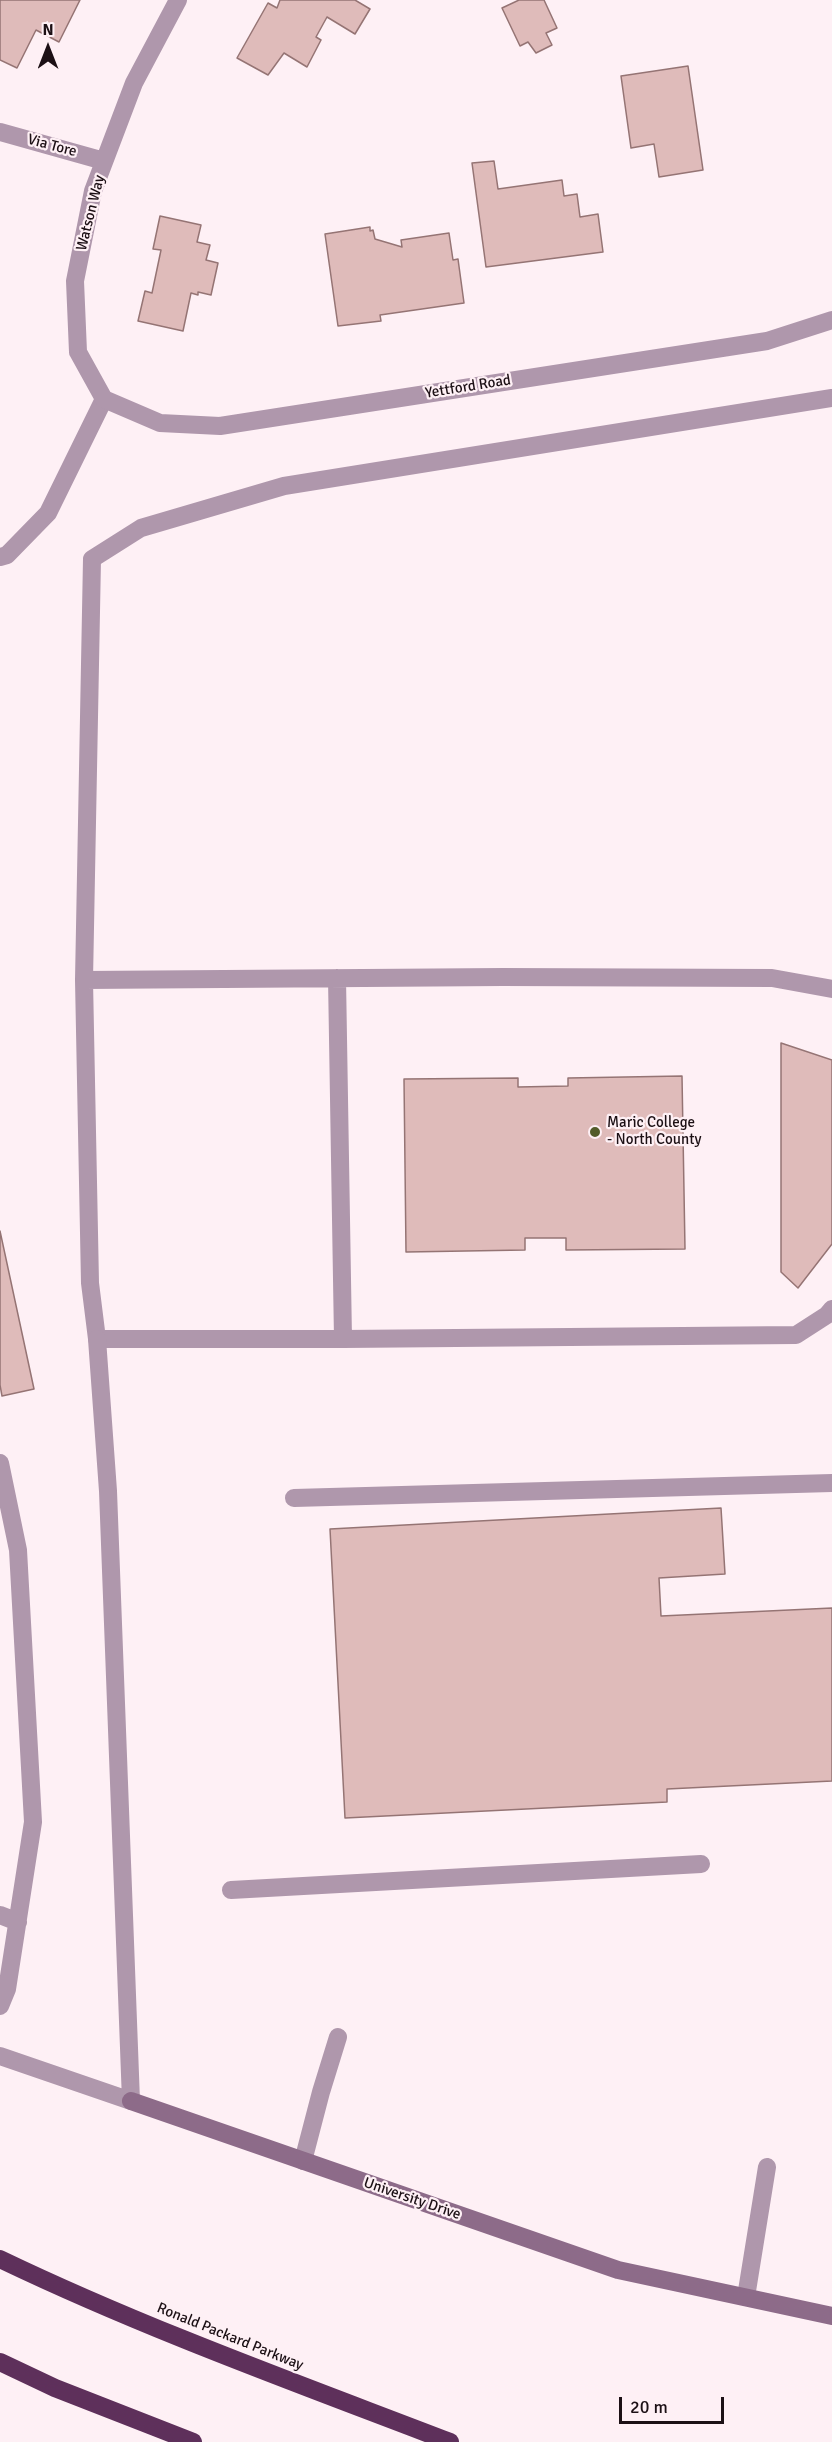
<!DOCTYPE html>
<style>
body{margin:0}
#map{position:relative;width:832px;height:2442px;overflow:hidden;background:#fef0f5;font-family:Signika,sans-serif}
canvas{display:block}
.north{position:absolute;left:18px;top:18px;width:60px;height:60px;-webkit-text-stroke:4px #fef0f5;paint-order:stroke;rotate:0deg;font-size:16px;font-weight:700;line-height:24px;text-align:center;color:#1c1015}
.north::after{content:'';display:block;margin:auto;width:21px;height:27px;background:#1c1015;clip-path:polygon(50% 0,100% 100%,50% 72%,0 100%)}
.scale{position:absolute;left:619px;top:2397px;width:105px;height:27px;box-sizing:border-box;border:3px solid #1c1015;border-top:0;padding-left:8px;font-size:18px;line-height:21px;white-space:nowrap;color:#1c1015;-webkit-text-stroke:4px #fef0f5;paint-order:stroke}
</style>
<div id="map">
<canvas width="832" height="2442"></canvas>
<div class="north">N</div>
<div class="scale">20 m</div>
</div>
<script>
const ctx = document.querySelector('canvas').getContext('2d');
ctx.lineJoin = 'round';
function paint(path, color) {
  ctx.fillStyle = color;
  ctx.fill(path, 'evenodd');
}
function stroke(path, color, width, dash) {
  ctx.strokeStyle = color;
  ctx.lineWidth = width;
  ctx.lineCap = dash ? 'butt' : 'round';
  ctx.setLineDash(dash || []);
  ctx.stroke(path);
}
function drawText(font, color, halo, rows, align = 'center') {
  ctx.font = font + ' Signika,sans-serif';
  ctx.lineWidth = 4.5;
  ctx.setLineDash([]);
  ctx.textBaseline = 'middle';
  ctx.strokeStyle = halo;
  ctx.fillStyle = color;
  for (const [text, x, y, turn = 0] of rows) {
    ctx.save();
    ctx.translate(x, y);
    ctx.rotate((+turn || 0) * Math.PI / 180);
    ctx.textAlign = isNaN(turn) ? turn : align;
    if (halo) ctx.strokeText(text, 0, 0);
    ctx.fillText(text, 0, 0);
    ctx.restore();
  }
}
const building = new Path2D(`
 M0 0H80L59 42 36 30 17 68 0 60Z
 M280 0H355L370 9 355 34 327 17 316 37 321 40 307 67 284 53 268 75 237 58 268 3 277 8Z
 M519 0H544L557 28 546 33 552 45 536 53 528 42 520 46 502 8Z
 M688 66 703 170 659 177 654 144 631 148 621 76Z
 M494 161 498 189 562 180 564 196 577 194 580 217 598 214 603 252 486 267 472 163Z
 M160 216 201 225 197 242 210 245 206 260 218 263 211 295 198 292V295L191 293 183 331 138 321 145 291 152 293 161 250 153 249Z
 M370 227V231L373 230 375 239 402 247 401 240 449 233 453 260 458 259 464 303 380 315 381 321 338 326 325 234Z
 M781 1043 832 1060V1244L798 1288 781 1272Z
 M682 1076 685 1249 566 1250V1238H525V1250L406 1252 404 1079 518 1078V1087L568 1086V1078Z
 M0 1231 34 1389 2 1396 0 1385Z
 M721 1508 725 1574 659 1578 661 1616 832 1608V1781L667 1789V1802L345 1818 330 1529Z`);
const lane = new Path2D(`
 M832 398 284 486 141 528 92 559 84 980 90 1283 97 1339H343L796 1335 827 1315 832 1309
 M0 557 7 555 48 513 104 399
 M337 978 343 1339
 M84 980 503 977 772 978 832 989
 M0 1463 18 1550 33 1822 7 1989 0 2006
 M294 1498 832 1483
 M231 1890 701 1864
 M0 1915 18 1922
 M303 2161 321 2092 338 2037
 M746 2297 767 2167`);
const street = new Path2D(`
 M178 0 134 83 93 191 75 281 78 352 104 399 160 423 220 426 767 341 832 320
 M0 132 104 161
 M0 2056 131 2101 108 1491 97 1339`);
const secondary = new Path2D(`
 M131 2101 618 2270 832 2316`);
const highway = new Path2D(`
 M0 2259C146 2329 299 2384 450 2442
 M0 2362 55 2388 193 2442`);
const markers = [
 [595,1132,6,"#535b29"]
];
const streetNames = [
 ["Via Tore",52,146,15],
 ["Watson Way",91,213,-76],
 ["Yettford Road",468,387,-9],
 ["University Drive",412,2199,19],
 ["Ronald Packard Parkway",230,2337,22]
];
const poiNames = [
 ["Maric College",607,1123],
 ["- North County",607,1140]
];
paint(building, '#dfbbba');
stroke(building, '#957474', 1.5);
stroke(lane, '#af97ac', 18);
stroke(street, '#af97ac', 18);
stroke(secondary, '#8d6b89', 18);
stroke(highway, '#5e305b', 18);
for (const [x, y, r, color] of markers) {
  const dot = new Path2D();
  dot.arc(x, y, r, 0, 2 * Math.PI);
  ctx.fillStyle = color;
  ctx.fill(dot);
  stroke(dot, '#fef0f5', 2);
}
drawText('15px', '#1c1015', '#fef0f5', streetNames);
drawText('15px', '#1c1015', '#fef0f5', poiNames, 'left');
</script>
